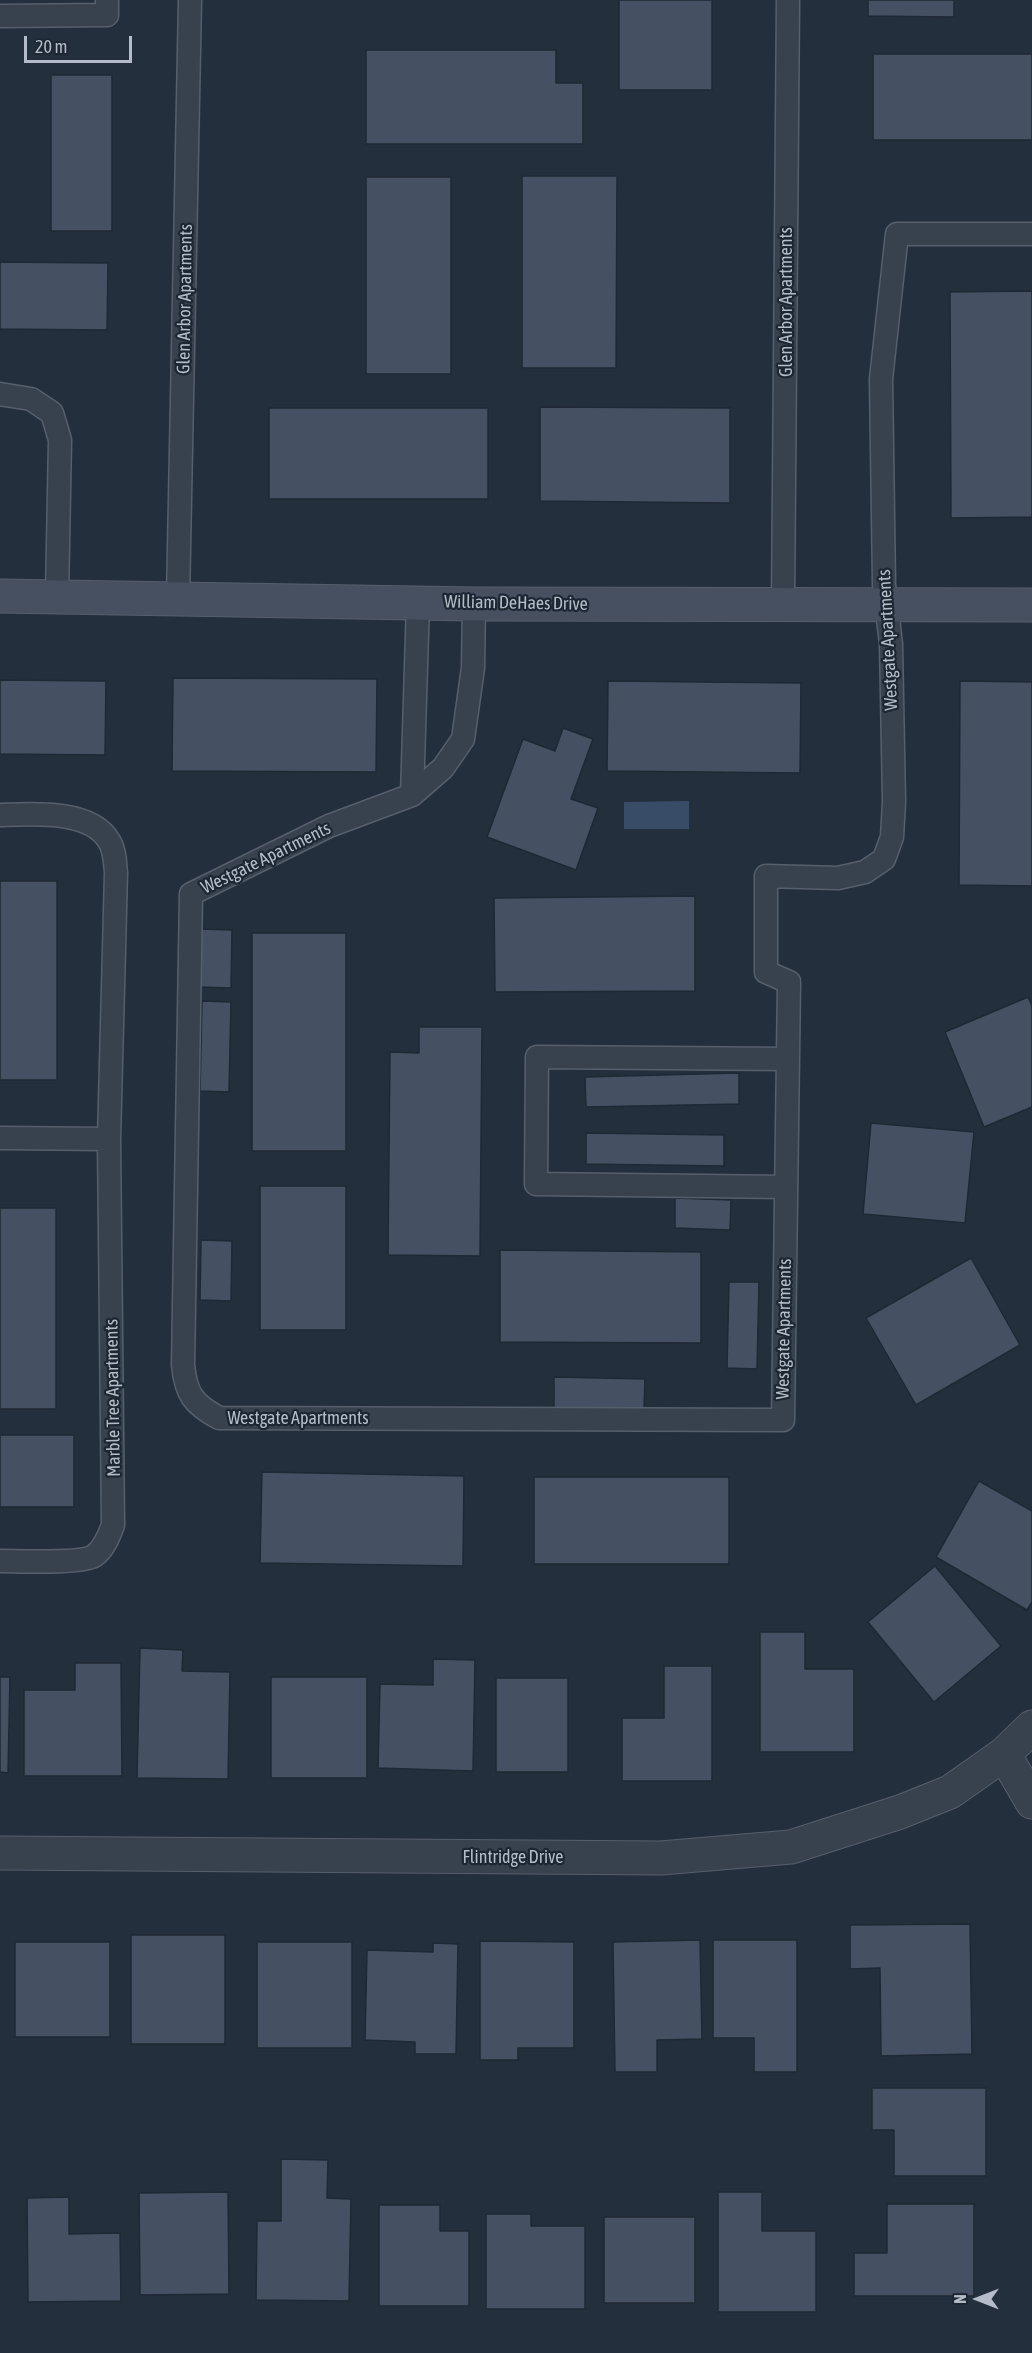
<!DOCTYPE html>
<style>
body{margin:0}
#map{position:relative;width:1032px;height:2353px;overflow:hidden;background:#242f3e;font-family:"Asap Condensed",sans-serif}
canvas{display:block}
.north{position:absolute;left:948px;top:2269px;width:60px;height:60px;-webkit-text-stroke:4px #1d2633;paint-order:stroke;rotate:270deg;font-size:16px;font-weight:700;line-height:24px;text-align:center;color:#b4bcc9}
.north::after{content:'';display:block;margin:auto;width:21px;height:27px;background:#b4bcc9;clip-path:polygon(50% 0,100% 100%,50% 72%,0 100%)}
.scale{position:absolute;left:24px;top:36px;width:108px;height:27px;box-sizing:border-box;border:3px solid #b4bcc9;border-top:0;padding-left:8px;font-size:18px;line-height:21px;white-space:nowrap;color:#b4bcc9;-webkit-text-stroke:4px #1d2633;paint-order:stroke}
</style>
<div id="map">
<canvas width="1032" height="2353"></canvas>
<div class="north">N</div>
<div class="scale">20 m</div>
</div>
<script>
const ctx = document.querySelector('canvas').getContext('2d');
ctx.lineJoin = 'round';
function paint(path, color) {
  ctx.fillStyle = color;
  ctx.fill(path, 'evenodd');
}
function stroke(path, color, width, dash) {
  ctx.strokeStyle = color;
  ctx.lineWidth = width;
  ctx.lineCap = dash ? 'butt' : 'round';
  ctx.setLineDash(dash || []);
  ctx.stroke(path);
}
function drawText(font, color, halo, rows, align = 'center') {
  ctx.font = font + ' "Asap Condensed",sans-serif';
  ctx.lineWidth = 4.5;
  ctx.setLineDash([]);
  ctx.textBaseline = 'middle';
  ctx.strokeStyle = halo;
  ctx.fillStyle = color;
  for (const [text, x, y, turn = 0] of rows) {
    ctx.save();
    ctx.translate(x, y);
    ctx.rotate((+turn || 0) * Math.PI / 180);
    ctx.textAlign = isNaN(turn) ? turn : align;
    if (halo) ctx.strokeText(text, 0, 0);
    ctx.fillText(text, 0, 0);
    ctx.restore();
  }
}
const water = new Path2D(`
 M689 801V829H624V802Z`);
const building = new Path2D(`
 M619 0H712V90H619Z
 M868 0H954V17L868 16Z
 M366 50H556V83H583V144H366Z
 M873 54H1032V140H873Z
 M51 75H112V231H51Z
 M522 176H617L616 368H522Z
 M366 177H451V374H366Z
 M0 262 108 263 107 330 0 329Z
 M1032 291V517L951 518 950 292Z
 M540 407 730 408V503L540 501Z
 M269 408H488V499H269Z
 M173 678 377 679 376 772 172 771Z
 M0 680 106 681 105 755 0 754Z
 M608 681 801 683 800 773 607 771Z
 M960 681 1032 682V886L959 885Z
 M563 728 593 739 571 799 598 808 576 870 487 837 523 739 555 751Z
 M0 881H57V1080H0Z
 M695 896V991L495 992 494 898Z
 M198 929 232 930 231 988 198 987Z
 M252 933H346V1151H252Z
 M1028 997 1032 1006V1107L984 1127 945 1032Z
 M202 1001 231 1002 229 1092 200 1091Z
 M419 1027H482L480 1256 388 1255 390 1052 419 1053Z
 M739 1073V1104L586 1107 585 1077Z
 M871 1123 974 1132 965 1223 863 1214Z
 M586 1133 724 1135V1166L586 1164Z
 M260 1186H346V1330H260Z
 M675 1198 731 1200 730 1230 675 1228Z
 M0 1208H56V1409H0Z
 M201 1240 232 1241 231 1301 200 1300Z
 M500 1250 701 1252V1343L500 1342Z
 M971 1258 1020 1345 916 1405 866 1318Z
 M729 1282H759L757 1369 727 1368Z
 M554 1377 645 1379 644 1410 554 1408Z
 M0 1435H74V1507H0Z
 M262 1472 464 1476 463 1566 260 1563Z
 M534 1477H729V1564H534Z
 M979 1481 1032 1511V1602L1027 1610 936 1557Z
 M935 1566 1001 1646 934 1702 868 1622Z
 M760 1632H805V1669H854V1752H760Z
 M140 1648 183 1650 182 1671 230 1672 228 1779 137 1778Z
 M433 1659 475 1660 473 1771 378 1768 380 1684 433 1685Z
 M75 1663H121L122 1776H24V1690H75Z
 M664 1666H712V1781H622V1718H664Z
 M0 1677H10L8 1773 0 1772Z
 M271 1677H367V1778H271Z
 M496 1678H568V1772H496Z
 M970 1924 972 2054 881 2056 880 1968 850 1969V1925Z
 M131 1935H225V2044H131Z
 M700 1940 702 2039 657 2040V2072H615L613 1942Z
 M713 1940H797V2072H754V2038H713Z
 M480 1941 574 1942V2048H518V2060H480Z
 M15 1942H110V2037H15Z
 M257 1942H352V2048H257Z
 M433 1943 458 1944 456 2054H415V2042L365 2040 367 1950 433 1952Z
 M872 2088H986V2176H894V2130H872Z
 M281 2159 328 2160 327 2198 351 2199 349 2301 256 2300 257 2221H281Z
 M228 2192 229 2294 140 2295 139 2193Z
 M718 2192H762V2231H816V2312H718Z
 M69 2197V2234L120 2233 121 2301 28 2302 27 2198Z
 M887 2204H974V2296H854V2253H887Z
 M379 2205H440V2231H469V2306H379Z
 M486 2214H531V2226H585V2309H486Z
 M604 2217H695V2303H604Z`);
const lane = new Path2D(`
 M0 16 107 15V0
 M0 394 31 399 52 413 60 440 57 596
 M178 598 190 0
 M474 604 473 668 463 739 443 768 412 795 329 826 191 894 183 1365C186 1394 193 1404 219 1418L783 1420 789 982 766 972V876L838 878 865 872 884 859 892 837 894 802 891 644 884 585 881 379 897 234H1032
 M783 605 788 0
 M412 795 418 602
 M0 815C31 814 91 809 109 841 115 850 115 863 116 873L109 1139 113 1525C109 1536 104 1549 94 1556 80 1564 18 1561 0 1561
 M0 1138 109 1139
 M786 1187 536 1184 537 1057 788 1059`);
const street = new Path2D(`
 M1004 1754 1032 1802
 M0 1853 661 1858 791 1847 900 1812 950 1792 1004 1754 1032 1727`);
const secondary = new Path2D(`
 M0 596 474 604 1032 605`);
const streetNames = [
 ["Glen Arbor Apartments",185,299,-89],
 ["Glen Arbor Apartments",786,302,-90],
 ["William DeHaes Drive",516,603,1],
 ["Westgate Apartments",888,640,-93],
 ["Westgate Apartments",266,858,-26],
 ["Westgate Apartments",784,1329,-89],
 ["Marble Tree Apartments",113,1398,-91],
 ["Westgate Apartments",298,1418],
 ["Flintridge Drive",513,1857]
];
paint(water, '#394c67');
paint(building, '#455162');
stroke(building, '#1f2835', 1.5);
stroke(lane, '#565f6c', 25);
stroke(street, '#565f6c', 35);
stroke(secondary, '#565f6c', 35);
stroke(lane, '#38414e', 22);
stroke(street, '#38414e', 33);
stroke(secondary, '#465061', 33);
drawText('18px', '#b4bcc9', '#1d2633', streetNames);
</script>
